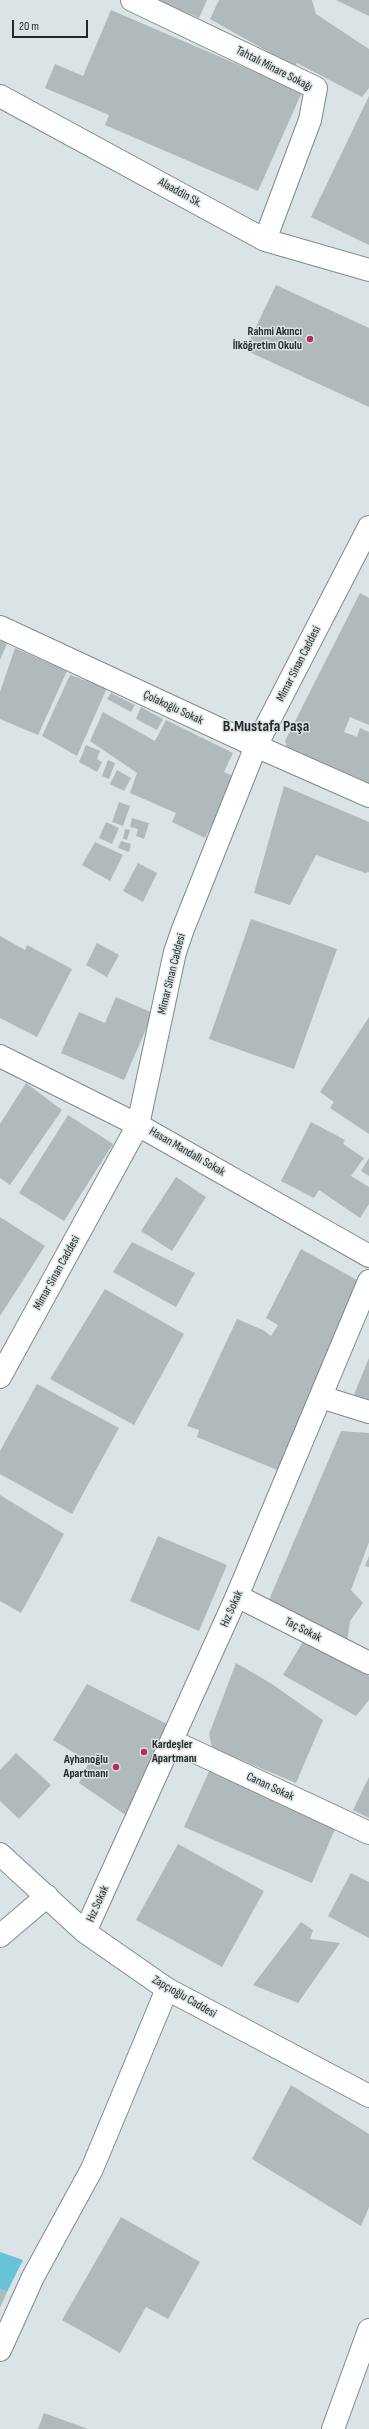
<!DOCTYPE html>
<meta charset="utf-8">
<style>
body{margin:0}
#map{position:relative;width:369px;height:2429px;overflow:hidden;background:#dae4e7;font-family:"Sofia Sans Condensed",sans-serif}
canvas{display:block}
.scale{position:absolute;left:12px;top:20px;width:76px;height:18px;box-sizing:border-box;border:2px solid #25292a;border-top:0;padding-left:5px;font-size:12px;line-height:14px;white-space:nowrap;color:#25292a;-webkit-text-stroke:3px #dae4e7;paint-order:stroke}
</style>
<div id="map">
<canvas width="369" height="2429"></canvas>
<div class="scale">20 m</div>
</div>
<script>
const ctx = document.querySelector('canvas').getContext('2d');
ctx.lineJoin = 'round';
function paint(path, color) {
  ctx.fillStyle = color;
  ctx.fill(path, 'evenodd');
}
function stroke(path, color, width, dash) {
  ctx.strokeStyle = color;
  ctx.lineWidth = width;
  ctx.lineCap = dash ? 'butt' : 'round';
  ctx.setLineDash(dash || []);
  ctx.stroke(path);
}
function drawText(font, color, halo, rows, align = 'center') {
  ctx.font = font + ' "Sofia Sans Condensed",sans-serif';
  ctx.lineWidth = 3;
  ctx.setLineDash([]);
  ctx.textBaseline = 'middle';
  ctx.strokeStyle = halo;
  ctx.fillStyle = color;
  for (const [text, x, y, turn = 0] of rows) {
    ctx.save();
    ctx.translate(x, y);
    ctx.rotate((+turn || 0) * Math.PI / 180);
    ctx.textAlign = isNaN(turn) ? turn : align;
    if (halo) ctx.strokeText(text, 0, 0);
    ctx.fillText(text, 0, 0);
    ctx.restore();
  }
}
const green = new Path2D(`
 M0 2252 23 2260 7 2292 0 2289Z`);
const building = new Path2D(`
 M158 0H207L199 18Z
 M219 0H312L316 14 369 49V88L362 97 297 63 295 67 210 19Z
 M336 0H369V16Z
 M111 10 302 92 258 191 105 125 109 115 45 88 55 64 83 76Z
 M369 96V245L311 217Z
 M276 285 369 328V407L245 350Z
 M360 593 369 598V725L350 717 344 732 357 737 360 728 369 732V789L290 757 285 741Z
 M0 638 8 641 0 660Z
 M15 648 67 671 38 735 0 719V692Z
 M70 675 107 688 77 756 42 736Z
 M111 693 135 705 131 712 107 699Z
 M141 707 163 719 157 730 136 719Z
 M103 712 155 741 166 720 233 753 224 772 235 777 205 838 172 822 176 813 130 793 137 773 90 741Z
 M86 745 100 751 97 759 102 762 97 772 79 762Z
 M108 760 115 763 109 779 102 776Z
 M117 770 131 778 124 791 110 784Z
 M284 786 369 822V872L365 873 316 855 290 905 254 893Z
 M119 802 130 806 123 826 112 822Z
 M132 818 149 823 144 839 136 836 138 829 130 827Z
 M106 822 119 828 112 844 99 838Z
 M125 829 130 830 127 840 123 839Z
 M121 841 131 844 129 852 118 848Z
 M95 842 123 855 110 881 82 865Z
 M138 863 157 873 143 902 123 891Z
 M251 919 337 949 294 1069 209 1039Z
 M0 936 25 950 27 945 72 969 37 1037 0 1018Z
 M97 943 119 955 107 977 86 965Z
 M116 997 153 1013 124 1080 61 1053 79 1012 105 1023Z
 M369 1017V1134L330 1108 334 1102 320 1092Z
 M26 1083 62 1110 10 1185 0 1178V1124Z
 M68 1115 113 1144 64 1221 19 1193Z
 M311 1122 345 1140 343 1144 364 1158 351 1176 369 1187V1204L360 1218 319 1190 314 1198 281 1181Z
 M369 1158V1176L361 1171Z
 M176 1177 206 1197 172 1251 141 1231Z
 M0 1217 45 1246 0 1316Z
 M132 1242 195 1273 176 1307 113 1272Z
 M301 1249 357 1280 294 1431 299 1433 282 1472 197 1437 199 1430 187 1426 237 1319 263 1330 271 1336 278 1325 266 1318Z
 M105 1289 184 1334 134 1425 50 1379Z
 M369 1358V1403L353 1397Z
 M37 1384 119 1428 72 1514 0 1474V1451Z
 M341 1431 369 1433V1542L351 1590 363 1603 350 1621 347 1642 266 1607Z
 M0 1495 64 1534 21 1613 0 1601Z
 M158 1536 227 1565 199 1631 130 1601Z
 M369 1556V1567L365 1566Z
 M304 1640 369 1676V1700L356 1716 283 1675Z
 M236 1663 272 1684 323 1720 296 1783 212 1748 209 1734Z
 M87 1684 177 1729 127 1816 79 1783 89 1762 53 1740Z
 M16 1753 51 1785 19 1819 0 1801V1770Z
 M211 1767 338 1822 312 1883 184 1827Z
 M369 1777V1818L353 1810Z
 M178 1844 264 1891 222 1967 136 1920Z
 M351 1873 369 1882V1938L328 1916Z
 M301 1922 313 1930 310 1939 340 1943 298 2003 253 1985Z
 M291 2085 369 2134V2207L361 2226 252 2159Z
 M121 2217 200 2262 168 2319 146 2307 120 2353 62 2320Z
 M0 2289 7 2292 0 2308Z
 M44 2413 88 2429H38Z`);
const minor = new Path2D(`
 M132 0 316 88 310 120 265 240
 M0 96 265 240 369 270
 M0 627 256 746 369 796
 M0 1056 138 1125 369 1256
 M0 1377 138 1125 175 952 183 929 256 746 369 527
 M321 1397 369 1412
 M237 1596 369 1663
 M172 1741 369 1833
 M0 1936 47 1896
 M0 2350 33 2277 92 2169 167 1989`);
const major = new Path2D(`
 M0 1854 85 1932 167 1989 369 2096
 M85 1932 237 1596 369 1281
 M333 2429 369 2330`);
const markers = [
 [310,339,4,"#b92c5f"],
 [144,1752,4,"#b92c5f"],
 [116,1767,4,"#b92c5f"]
];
const streetNames = [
 ["Tahtalı Minare Sokağı",274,69,27],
 ["Alaaddin Sk.",180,193,29],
 ["Mimar Sinan Caddesi",299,664,-63],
 ["Çolakoğlu Sokak",173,708,25],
 ["Mimar Sinan Caddesi",172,974,-76],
 ["Hasan Mandallı Sokak",187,1152,30],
 ["Mimar Sinan Caddesi",57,1273,-61],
 ["Hız Sokak",232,1609,-66],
 ["Taç Sokak",303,1630,27],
 ["Canan Sokak",270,1787,25],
 ["Hız Sokak",98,1904,-66],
 ["Zapçıoğlu Caddesi",184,1997,30]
];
const poiNames = [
 ["Rahmi Akıncı",302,332],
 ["İlköğretim Okulu",302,346],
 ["Kardeşler",152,1745,"left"],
 ["Apartmanı",152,1759,"left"],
 ["Ayhanoğlu",108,1760],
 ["Apartmanı",108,1774]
];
const districtNames = [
 ["B.Mustafa Paşa",266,727]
];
paint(green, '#69c3d7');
paint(building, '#b0babc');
stroke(minor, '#818a8d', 24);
stroke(major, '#818a8d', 24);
stroke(minor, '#fff', 22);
stroke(major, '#fff', 22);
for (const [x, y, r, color] of markers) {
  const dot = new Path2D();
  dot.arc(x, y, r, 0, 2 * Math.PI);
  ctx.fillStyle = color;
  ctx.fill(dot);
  stroke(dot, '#dae4e7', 1.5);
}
drawText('12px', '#25292a', '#dae4e7', streetNames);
drawText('bold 12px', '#25292a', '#dae4e7', poiNames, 'right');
drawText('bold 16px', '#25292a', '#dae4e7', districtNames);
</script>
